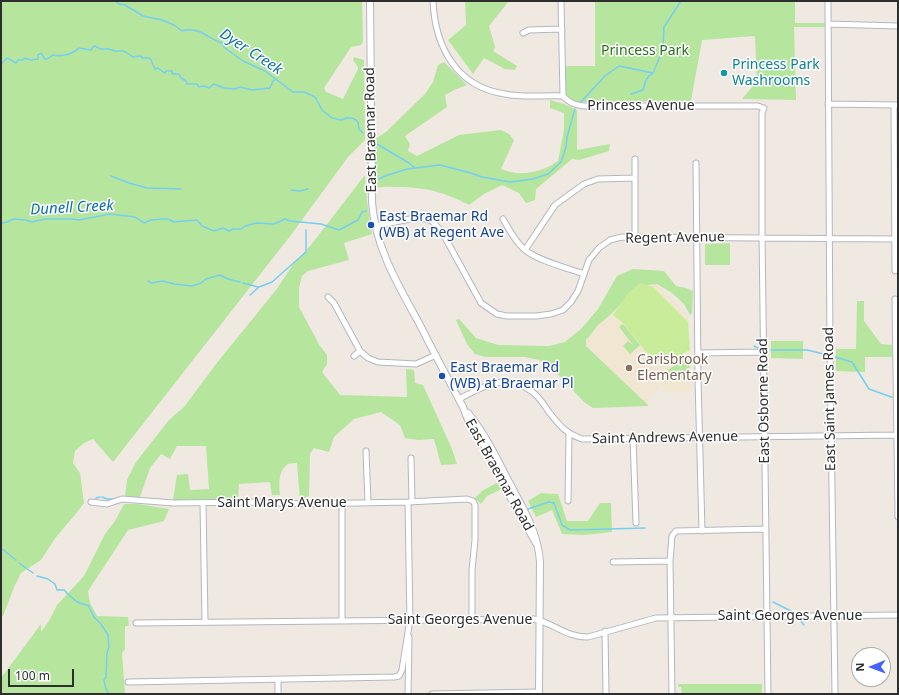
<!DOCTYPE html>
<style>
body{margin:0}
#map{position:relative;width:899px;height:695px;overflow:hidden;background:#efe9e1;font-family:"Noto Sans",sans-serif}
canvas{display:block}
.frame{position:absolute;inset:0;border:2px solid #2e2e2e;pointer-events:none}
.north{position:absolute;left:851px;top:647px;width:40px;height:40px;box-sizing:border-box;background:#fff;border:1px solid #ababab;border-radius:50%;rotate:269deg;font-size:11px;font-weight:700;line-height:16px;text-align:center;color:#2e2e2e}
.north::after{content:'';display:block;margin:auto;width:14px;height:18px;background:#4264fb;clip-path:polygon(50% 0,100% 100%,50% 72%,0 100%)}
.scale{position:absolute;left:8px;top:669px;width:66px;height:18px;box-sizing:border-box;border:2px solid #2e2e2e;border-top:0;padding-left:5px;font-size:12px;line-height:14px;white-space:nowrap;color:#2e2e2e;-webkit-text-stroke:3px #fff;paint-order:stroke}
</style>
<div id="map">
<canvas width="899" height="695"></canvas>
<div class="frame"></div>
<div class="north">N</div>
<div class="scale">100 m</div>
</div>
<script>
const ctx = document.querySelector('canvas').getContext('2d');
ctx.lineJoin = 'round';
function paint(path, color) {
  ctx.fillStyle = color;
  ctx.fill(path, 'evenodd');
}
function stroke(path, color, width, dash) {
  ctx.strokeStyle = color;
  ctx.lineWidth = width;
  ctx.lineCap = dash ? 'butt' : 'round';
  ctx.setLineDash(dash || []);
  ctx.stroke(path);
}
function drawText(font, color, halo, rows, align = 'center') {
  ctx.font = font + ' "Noto Sans",sans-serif';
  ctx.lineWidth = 3;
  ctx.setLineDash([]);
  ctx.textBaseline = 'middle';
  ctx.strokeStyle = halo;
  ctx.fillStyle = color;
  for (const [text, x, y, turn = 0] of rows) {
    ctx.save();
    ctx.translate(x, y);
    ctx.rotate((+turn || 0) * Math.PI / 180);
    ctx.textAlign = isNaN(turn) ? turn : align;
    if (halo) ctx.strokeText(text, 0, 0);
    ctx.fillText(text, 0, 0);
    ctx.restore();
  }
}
const education = new Path2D(`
 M652 279 688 315 692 390V392H665L663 385 660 386 646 404 582 341 634 282Z`);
const green = new Path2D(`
 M1 1H362L363 42 361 45 351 47 324 88 326 92 343 99 358 69V67L353 60 354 57 364 60 365 140 348 157 291 235 113 462 93 439 84 443 75 451 73 463 80 473 84 503 74 516 56 537 41 560 21 573 15 585 3 616 1 617Z
 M465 1H509L489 26 495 47 493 51 517 66 515 70 505 69 484 58 473 74 448 40 466 25Z
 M595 1H795V23H828L829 27H794L796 100 742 99 757 81 755 36 702 40 691 101 575 102 568 99 566 95V66H595Z
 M444 62 467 85 454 90 445 95 447 107 405 136 410 144 408 151 417 156 459 135 501 130 509 134 514 140 501 169C520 177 541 173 558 161L564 130V113L550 108V100L564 104 577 110V150L610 144 609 151 579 160 572 159 536 189 535 200 526 203 519 193 502 185 484 194 469 205C447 193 425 187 400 187 391 187 384 186 376 188L374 140 387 131 425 94 433 82 438 65Z
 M365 175 367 201 372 234 344 243 349 260 308 271 302 276 299 288V307L320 346 327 355V364L322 372 340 395 407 397 406 369 414 370 415 383 423 385 452 449 457 464 441 465 434 439 418 440 405 438 400 425 381 412 354 419 334 437 329 452 314 448 310 454 309 496 300 501 297 463C295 463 290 463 288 464 278 470 279 485 280 495H272L270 482 239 484 238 499 173 500 177 475 188 474 190 490 209 489 206 446H177L170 459 161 454 150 468 140 497H125L127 480 136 462 169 420 184 407 216 364 276 290 294 263 311 245Z
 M730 243V265H705V244Z
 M633 269 664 271 676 286 686 288 693 291 692 313 690 315 684 304 672 293 657 284 638 286 610 315 598 325 586 340V346L648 405V406L593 408 584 402 552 368 539 360 525 357H486L475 354 467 344 456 320 459 319 476 338 498 345 549 346 565 342 582 328 598 309 617 276Z
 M857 301H864V321L881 344 892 345V357H865V372L836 371V349H856Z
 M623 324 640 345 630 354 623 346 628 341 634 346 619 327Z
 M771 341H803V359L771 358Z
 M680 354H682L691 363 688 374C681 379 672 379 665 382L664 379 678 375 670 376 668 370 679 362 681 370V369L680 362 676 358 669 363 666 359Z
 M498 482 502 489 487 496 481 504 475 498 482 491Z
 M541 493 558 494 567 521H588L600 503H611L612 532 584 535 562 534 552 510 536 517 528 501Z
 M124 504H138L169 509 164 521 128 530 88 591 90 603 97 616 128 617 129 626H125V649L122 653 125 694H1V678L41 624V632L49 621 57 605 84 576 105 534 115 521Z
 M678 684H762V694H682L681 687H678Z`);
const pitch = new Path2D(`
 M640 283 653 287 688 322 690 350 664 363 652 359 622 322 613 315 628 293Z`);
const stream = new Path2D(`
 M115 1 119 4 125 5 143 16 162 20 174 25 182 31C199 26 207 38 222 43L225 48 243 61 265 71 293 92H304L315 97 322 110 332 118 341 120 347 118H352L356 120 358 122 359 129 363 133
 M1 64 7 58 16 63 18 60H23L25 58 31 60 38 59V55L41 53 45 59H47L53 55C63 57 73 54 79 48L91 50 94 46 101 49H108L115 51H124L133 57 141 56 142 58H150L155 69 158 68 163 72 165 73 166 71H172V74H179L181 78 186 81 187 84H197L199 87 204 86 209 88 214 84 224 88 235 89 240 87 252 90 270 88 273 81 276 79
 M631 94 643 90C645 84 646 76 652 74
 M580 103 605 76 619 66 653 73 663 49 664 27 681 1
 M377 144 409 163 415 168
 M111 176 129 183 147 188 181 189
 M379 179 385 176 407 169 440 165 471 173 482 177 510 182 533 179 548 174 561 162 566 147 567 137 575 109
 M291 190 300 191 308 189
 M1 223 7 222 14 219 26 220 31 222 46 219H72L79 220 110 214 135 217 144 223 151 220 163 219H168L174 222 197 220 202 226 214 231 223 228 229 231 233 229H241L245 226 256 223 274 224 285 219 290 221 321 224 339 230 358 220 362 212 366 211
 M148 281 150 282
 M151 283 163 281 174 284 192 286 201 283 206 279 220 275 228 279 240 282
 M243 283 258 287
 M250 295 259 287 272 282 306 252V230
 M754 346 762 350
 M771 350H807L828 355
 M835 357 852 362 869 389 894 398
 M102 497 107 499H116
 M96 498 100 497
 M528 509 549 502 554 503 562 525 570 530 645 528
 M1 548 16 560
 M19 563 33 573
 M37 576 48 579 55 584 57 590H64C72 598 77 604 88 605L94 617 101 624 108 635 109 647 107 653 106 677 104 680 106 689 109 694
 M773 602 791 611 793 613
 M800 620 804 625`);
const minor = new Path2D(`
 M433 1C435 46 456 87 505 94 524 98 543 95 563 96 569 103 575 105 584 106H758L764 108 762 113V234L768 694
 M561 1 563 96
 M828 1 830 352 835 694
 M828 24 898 26
 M523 33 529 30 562 29
 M828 104 898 105
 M894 105 895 271
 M635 159V237
 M696 163 698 379 702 531
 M503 219C509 229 515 242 525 250 539 261 567 268 584 274
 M375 226 415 218 426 219 432 221 442 232 481 303 497 314 507 316H536L551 314 563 310 571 302 578 291 589 260 599 248 610 240 622 237 898 239
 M525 250 555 205 584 184 598 179 635 178
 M328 297 334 303 360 351 368 358 378 362 416 364 436 355
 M895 299 898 517
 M698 353 764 352
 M354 356 360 351
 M459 399C482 387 506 372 531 391 539 396 544 405 549 412 560 426 565 433 582 439L898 435
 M633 438 636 523
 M366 451 368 503
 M411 458 412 502
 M568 501 569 434
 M91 502 107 504 122 499 173 503 256 502 307 504 408 502 467 499 473 501 475 505V540L472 570V619
 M408 502 410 623
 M203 503 205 622
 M613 562 670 561
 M342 621V503
 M136 623 534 619C553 623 568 638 588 637L656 618 898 615
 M605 631 606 694
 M128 682 394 677 399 676 402 670 409 626
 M278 694V680
 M408 694 409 637
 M432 694 539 692
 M672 694 670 561 672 536 676 531 766 529`);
const tertiary = new Path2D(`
 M370 1 372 202C375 247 398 285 419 323 433 351 448 379 463 407L468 420 488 451 504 486 536 543
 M468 413C485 434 497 458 509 482 523 508 538 532 540 562L539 694`);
const markers = [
 [724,73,4,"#0f9aa8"],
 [371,225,4,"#1a4fb4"],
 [629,368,4,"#8d6e63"],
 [442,376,4,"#1a4fb4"]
];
const parkNames = [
 ["Princess Park",645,51]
];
const cultureNames = [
 ["Princess Park",732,65],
 ["Washrooms",732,81]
];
const streetNames = [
 ["Princess Avenue",641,106],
 ["East Braemar Road",371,130,-91],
 ["Regent Avenue",675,238,-1],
 ["East Saint James Road",830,399,-91],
 ["East Osborne Road",764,401,-91],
 ["Saint Andrews Avenue",665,438,-1],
 ["East Braemar Road",499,475,61],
 ["Saint Marys Avenue",282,503],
 ["Saint Georges Avenue",790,616],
 ["Saint Georges Avenue",460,620]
];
const transitNames = [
 ["East Braemar Rd",379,217],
 ["(WB) at Regent Ave",379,233],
 ["East Braemar Rd",450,368],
 ["(WB) at Braemar Pl",450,384]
];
const educationNames = [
 ["Carisbrook",637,360],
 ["Elementary",637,376]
];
const waterNames = [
 ["Dyer Creek",251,52,33],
 ["Dunell Creek",72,208,-3]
];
paint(education, '#f0e6d1');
paint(green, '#b6e59e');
paint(pitch, '#c9ec9a');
stroke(stream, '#75cff0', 1.5);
stroke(minor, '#b4b7c1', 7);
stroke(tertiary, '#b4b7c1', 8);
stroke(minor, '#fff', 5);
stroke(tertiary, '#fff', 6);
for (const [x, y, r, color] of markers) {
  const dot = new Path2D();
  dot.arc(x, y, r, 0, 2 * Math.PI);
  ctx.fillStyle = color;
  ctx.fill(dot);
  stroke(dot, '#fff', 1.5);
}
drawText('14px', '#2c6e1b', '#fff', parkNames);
drawText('14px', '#0d838f', '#fff', cultureNames, 'left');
drawText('14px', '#2e2e2e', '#fff', streetNames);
drawText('14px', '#164399', '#fff', transitNames, 'left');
drawText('14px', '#785e54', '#fff', educationNames, 'left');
drawText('italic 15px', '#0d6fa3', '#fff', waterNames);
</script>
